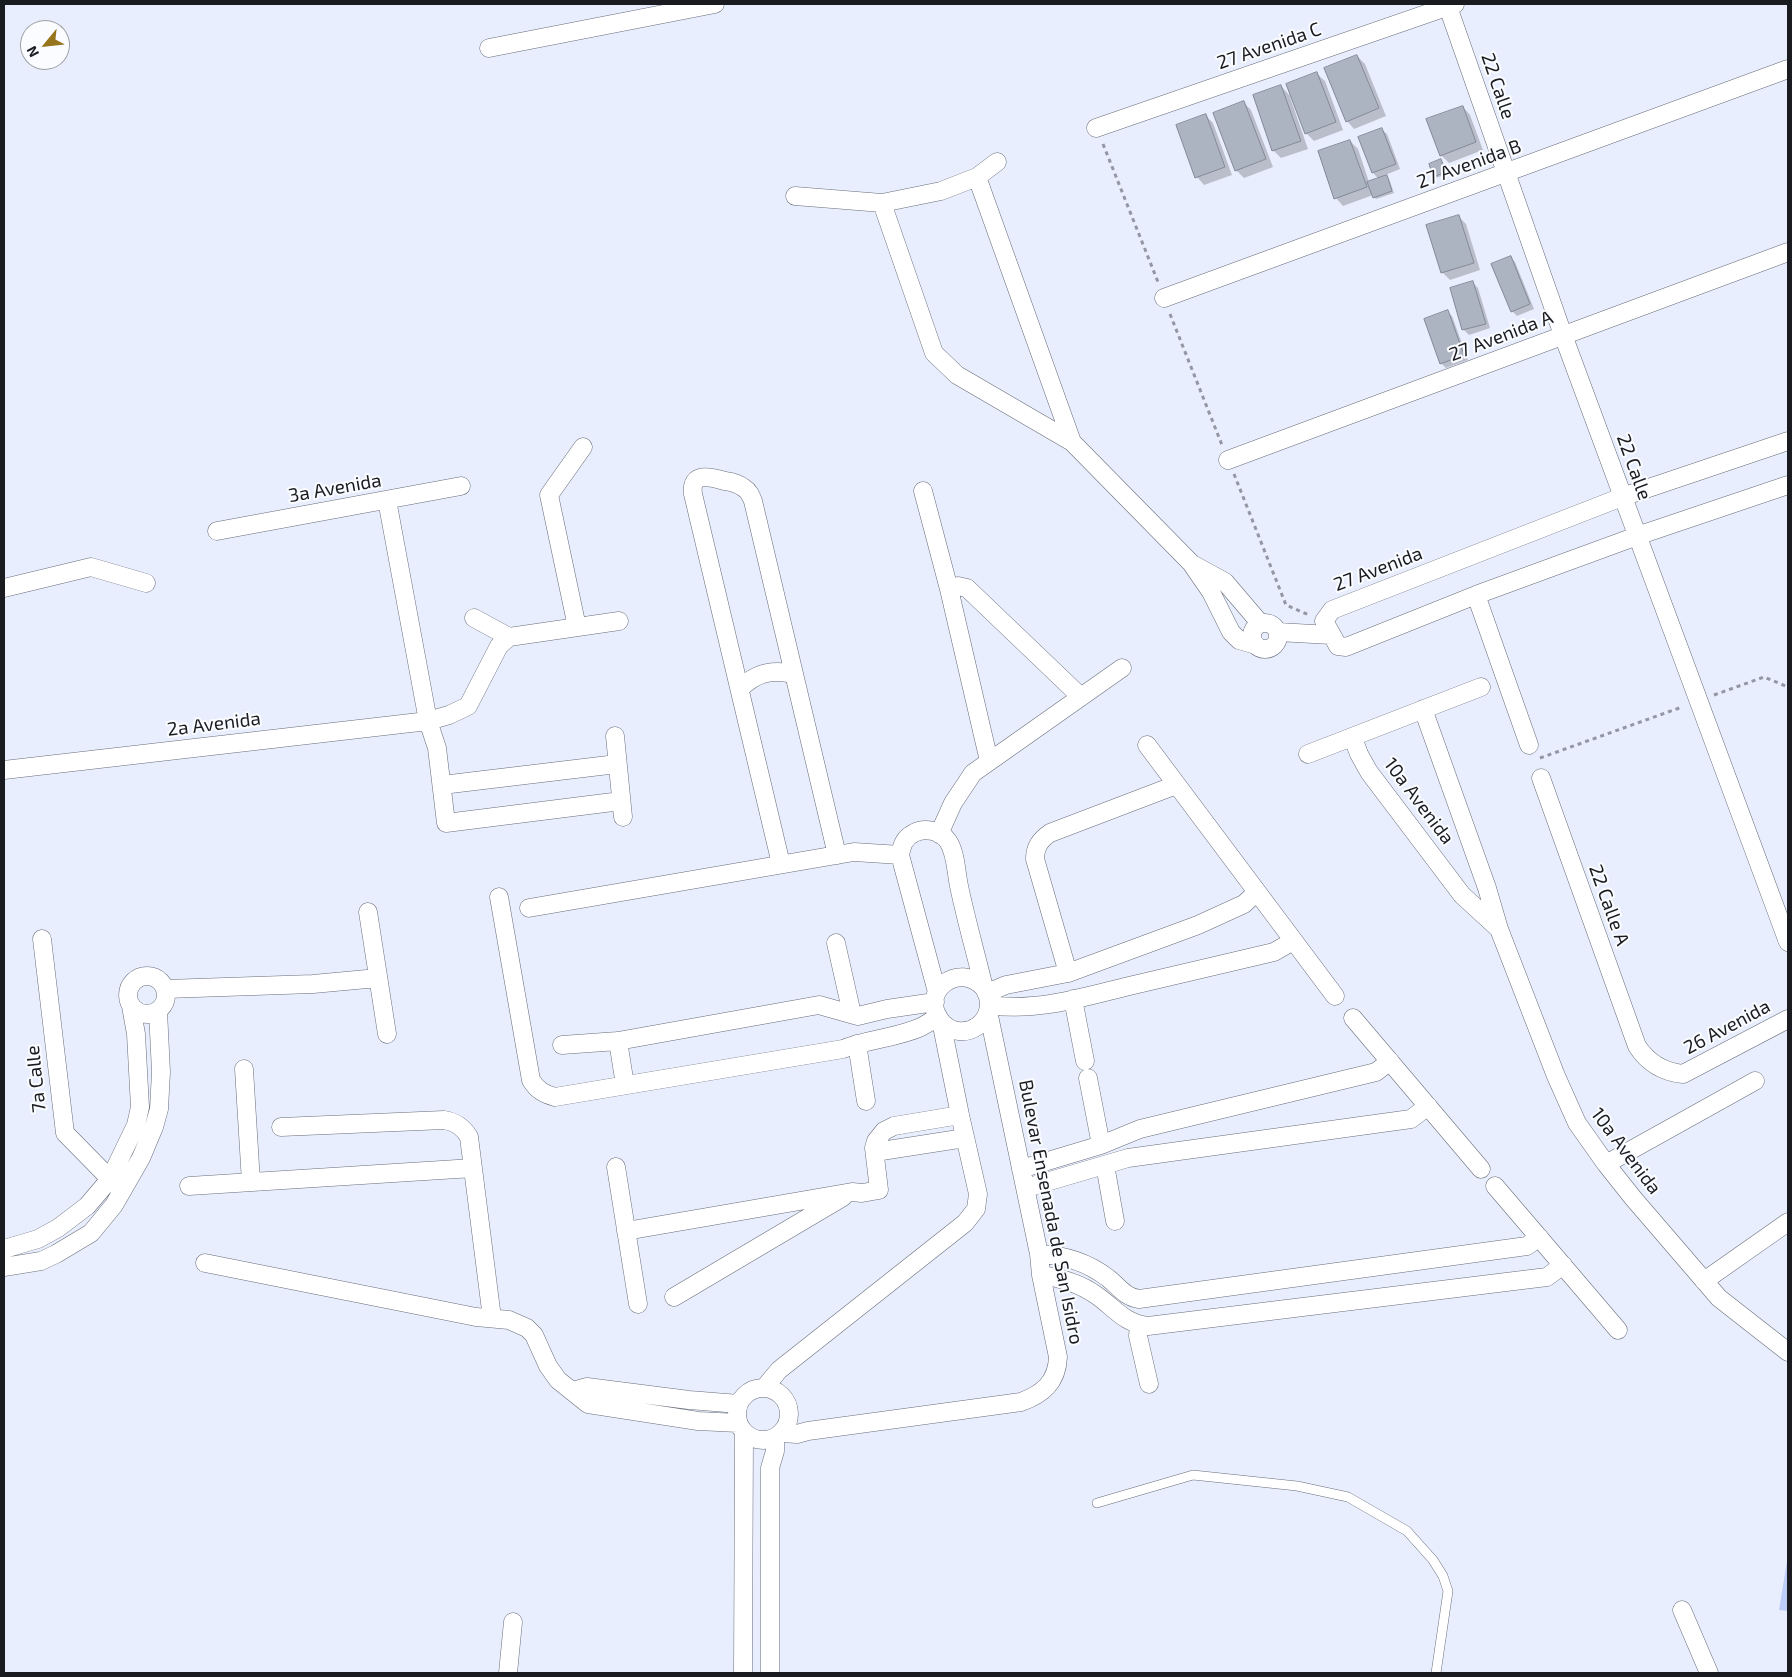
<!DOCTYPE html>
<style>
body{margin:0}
#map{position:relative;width:1792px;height:1677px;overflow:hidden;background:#e8eefd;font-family:"Exo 2",sans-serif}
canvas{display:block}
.frame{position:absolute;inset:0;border:5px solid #191b20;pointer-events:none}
.north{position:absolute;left:20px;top:20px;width:50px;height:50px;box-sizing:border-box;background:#fafcff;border:1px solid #a0a2a6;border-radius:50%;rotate:242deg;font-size:14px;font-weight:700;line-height:20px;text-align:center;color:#191b20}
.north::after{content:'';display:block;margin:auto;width:18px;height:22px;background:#96751d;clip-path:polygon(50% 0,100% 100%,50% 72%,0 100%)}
</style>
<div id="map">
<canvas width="1792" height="1677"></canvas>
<div class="frame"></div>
<div class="north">N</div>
</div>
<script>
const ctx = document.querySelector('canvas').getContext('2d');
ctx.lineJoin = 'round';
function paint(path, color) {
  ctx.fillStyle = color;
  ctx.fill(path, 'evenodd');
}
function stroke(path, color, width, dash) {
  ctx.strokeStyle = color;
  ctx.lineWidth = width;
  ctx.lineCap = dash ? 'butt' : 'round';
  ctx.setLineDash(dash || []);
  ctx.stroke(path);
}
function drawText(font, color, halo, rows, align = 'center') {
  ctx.font = font + ' "Exo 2",sans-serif';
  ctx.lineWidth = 4;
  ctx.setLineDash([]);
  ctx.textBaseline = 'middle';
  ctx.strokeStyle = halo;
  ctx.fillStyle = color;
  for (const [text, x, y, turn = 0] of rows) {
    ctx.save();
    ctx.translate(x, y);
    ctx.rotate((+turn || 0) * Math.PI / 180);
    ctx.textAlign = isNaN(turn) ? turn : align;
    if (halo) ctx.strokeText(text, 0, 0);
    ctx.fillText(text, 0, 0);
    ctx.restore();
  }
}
const green = new Path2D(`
 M1788 1555V1611L1779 1610Z`);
const shadow = new Path2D(`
 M1357 56 1365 64 1386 116 1354 129 1347 121Z
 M1317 74 1325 81 1343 130 1314 141 1306 133Z
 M1281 86 1291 97H1290L1308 149 1281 158 1273 150Z
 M1243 102 1251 110 1273 167 1244 178 1236 170 1215 113Z
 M1463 107 1470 115 1483 150 1449 163 1441 155Z
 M1205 115 1213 123 1232 175 1204 185 1197 177Z
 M1382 130 1387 134 1400 169 1385 175 1389 179 1394 193 1376 199 1373 195 1343 206 1336 198 1350 141 1358 149 1369 182 1379 179 1373 173 1359 138Z
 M1441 161 1447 174 1436 178 1434 176Z
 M1458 216 1466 224 1480 270 1450 280 1442 272Z
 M1510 257 1515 262 1534 309 1517 316 1512 311Z
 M1473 283 1478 288 1490 328 1469 335 1464 330 1452 289Z
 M1447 311 1452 316 1468 360 1446 368 1441 363Z`);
const building = new Path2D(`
 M1357 55 1379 108 1346 122 1324 68Z
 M1317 72 1336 122 1305 134 1286 84Z
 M1281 85 1301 141 1272 151 1253 95Z
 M1244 101 1266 159 1235 171 1213 113Z
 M1463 106 1476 142 1440 156 1426 119Z
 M1206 114 1225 167 1195 178 1176 125Z
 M1382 128 1396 164 1372 173 1358 137Z
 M1350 140 1367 187 1334 199 1318 151Z
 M1441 159 1446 172 1433 177 1429 164Z
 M1387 175 1392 191 1373 198 1367 182Z
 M1459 215 1474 263 1441 273 1426 225Z
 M1511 256 1530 304 1511 312 1491 264Z
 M1473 281 1486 324 1462 330 1450 288Z
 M1448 310 1464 355 1440 364 1424 319Z`);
const path = new Path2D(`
 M1103 144 1158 282
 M1170 314 1222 445
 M1234 474 1286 605 1309 615
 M1714 695 1764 677 1788 687
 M1540 758 1682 707`);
const lane = new Path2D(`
 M1097 1503 1193 1475 1297 1486 1348 1497 1407 1531 1433 1560 1443 1576 1448 1591 1436 1673`);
const street = new Path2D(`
 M1447 4 1563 335 1788 942
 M489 48 715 4
 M1096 128 1455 4
 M977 177 1072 442 1191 563 1211 592 1231 632 1239 640 1256 645
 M795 196 882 203 941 191 977 177 997 162
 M882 203 934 353 957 375 1072 442
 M1164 298 1788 69
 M1788 441 1622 497 1332 610 1324 621 1338 646 1346 647 1476 595 1637 536 1788 485
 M1228 460 1788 252
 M923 491 949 589 989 761
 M387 500 428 721 437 748 446 823 621 801
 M217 531 461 486
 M1194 565 1225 582 1260 623
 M4 588 91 567 146 583
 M949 589 958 586 967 588 1081 697
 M1476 595 1529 745
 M474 618 509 637
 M1252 636a13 13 0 1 1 26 0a13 13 0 1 1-26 0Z
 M577 627 549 495 583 447
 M1278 632 1331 635
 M740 689C755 673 772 669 793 674
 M615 736 623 817
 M1353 738 1359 754 1369 772 1462 895 1499 929 1487 888 1423 709
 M1147 745 1335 996
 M1308 754 1481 687
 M4 770 428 721 449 715 468 706 499 646 509 637 619 621
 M1541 778 1637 1046C1648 1063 1663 1072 1683 1074L1788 1019
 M442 785 617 764
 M939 834 953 803 973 773 1122 668
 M781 864 693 494C690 471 711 477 725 481 732 482 739 484 744 488 749 491 751 496 753 501L837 855
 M499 897 531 1080C537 1090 544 1094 555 1097L843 1049C868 1039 897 1038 921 1027 927 1024 933 1020 938 1016
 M529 908 854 852 900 855
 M368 912 387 1034
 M1499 929 1556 1076 1577 1123 1606 1164 1633 1198 1719 1298 1788 1352
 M42 939 65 1133 116 1185
 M836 943 852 1014
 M1068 973 1035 859C1035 847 1040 840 1050 833L1176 785
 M128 995a19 19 0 1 1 38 0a19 19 0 1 1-38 0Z
 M166 989 313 984 378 978
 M937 992 900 855C902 845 904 838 914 833 925 827 941 831 948 841 956 853 956 872 959 886 966 920 976 954 984 988 1003 1019 962 1048 940 1020 919 992 959 960 984 988
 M987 993 1006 985 1068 973 1198 925 1244 904 1257 892
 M1073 999 1085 1061
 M989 1005C1035 1012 1081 998 1125 987 1175 975 1224 964 1274 952L1293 941
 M1353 1018 1481 1169
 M618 1041 625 1085
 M857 1044 866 1101
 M562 1045 618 1041 819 1005 858 1016 887 1009 935 1002
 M244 1069 251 1182
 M1088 1078 1101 1145
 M281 1127 444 1120C456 1122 463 1127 469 1137L492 1318
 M875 1152 965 1138
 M1606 1164 1755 1081
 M1105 1165 1115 1221
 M616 1167 638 1304
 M1021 1169 1101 1145 1140 1129 1376 1072 1390 1061
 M189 1186 473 1168
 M1495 1186 1618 1330
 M1026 1188 1128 1158 1411 1119 1428 1106
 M626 1231 852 1192 862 1193 879 1190 874 1148 876 1141 884 1131 894 1126 960 1115
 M4 1249 38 1239 58 1228 87 1206 110 1179 136 1125 140 1107 136 1034 131 1006
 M1039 1254C1065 1255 1087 1262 1108 1278 1118 1286 1125 1297 1139 1299L1527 1246 1539 1237
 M205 1263 476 1317 509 1320 527 1328 534 1335 548 1366 558 1380 588 1404 698 1421 738 1423
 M4 1267 41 1261 56 1254 91 1233 114 1205 141 1158 154 1127 159 1109 161 1072 158 1011
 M1041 1275C1062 1278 1079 1283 1096 1295 1115 1308 1123 1323 1148 1326L1547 1277 1563 1265
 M1704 1281 1788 1222
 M674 1297 843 1197
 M1139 1325 1138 1336 1149 1384
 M737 1414a26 26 0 1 1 52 0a26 26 0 1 1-52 0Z
 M764 1388 779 1370 965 1223 976 1209 978 1194 960 1115 941 1021
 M573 1391 587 1387 689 1400 739 1404
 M782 1433 797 1434 808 1431 1021 1402C1043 1394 1057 1382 1058 1357L1041 1275 1039 1254 988 1011
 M1682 1610 1709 1673
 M508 1673 513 1622
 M743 1673 744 1433
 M770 1673V1468L775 1451V1438`);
const streetNames = [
 ["27 Avenida C",1269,46,-19],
 ["22 Calle",1498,86,71],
 ["27 Avenida B",1469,164,-20],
 ["27 Avenida A",1501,336,-21],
 ["22 Calle",1634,467,70],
 ["3a Avenida",335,488,-10],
 ["27 Avenida",1378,569,-21],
 ["2a Avenida",214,724,-7],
 ["10a Avenida",1419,801,53],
 ["22 Calle A",1609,905,70],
 ["26 Avenida",1727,1027,-28],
 ["7a Calle",36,1079,-96],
 ["10a Avenida",1626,1151,53],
 ["Bulevar Ensenada de San Isidro",1051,1212,79]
];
paint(green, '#bdcff8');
paint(shadow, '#0003');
paint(building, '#adb4c1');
stroke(building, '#838996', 1);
stroke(lane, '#686d7a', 10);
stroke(street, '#686d7a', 19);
stroke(path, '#9397a2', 3, [4, 4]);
stroke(lane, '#fff', 9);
stroke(street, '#fff', 18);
drawText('19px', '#191b20', '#fafcff', streetNames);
</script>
